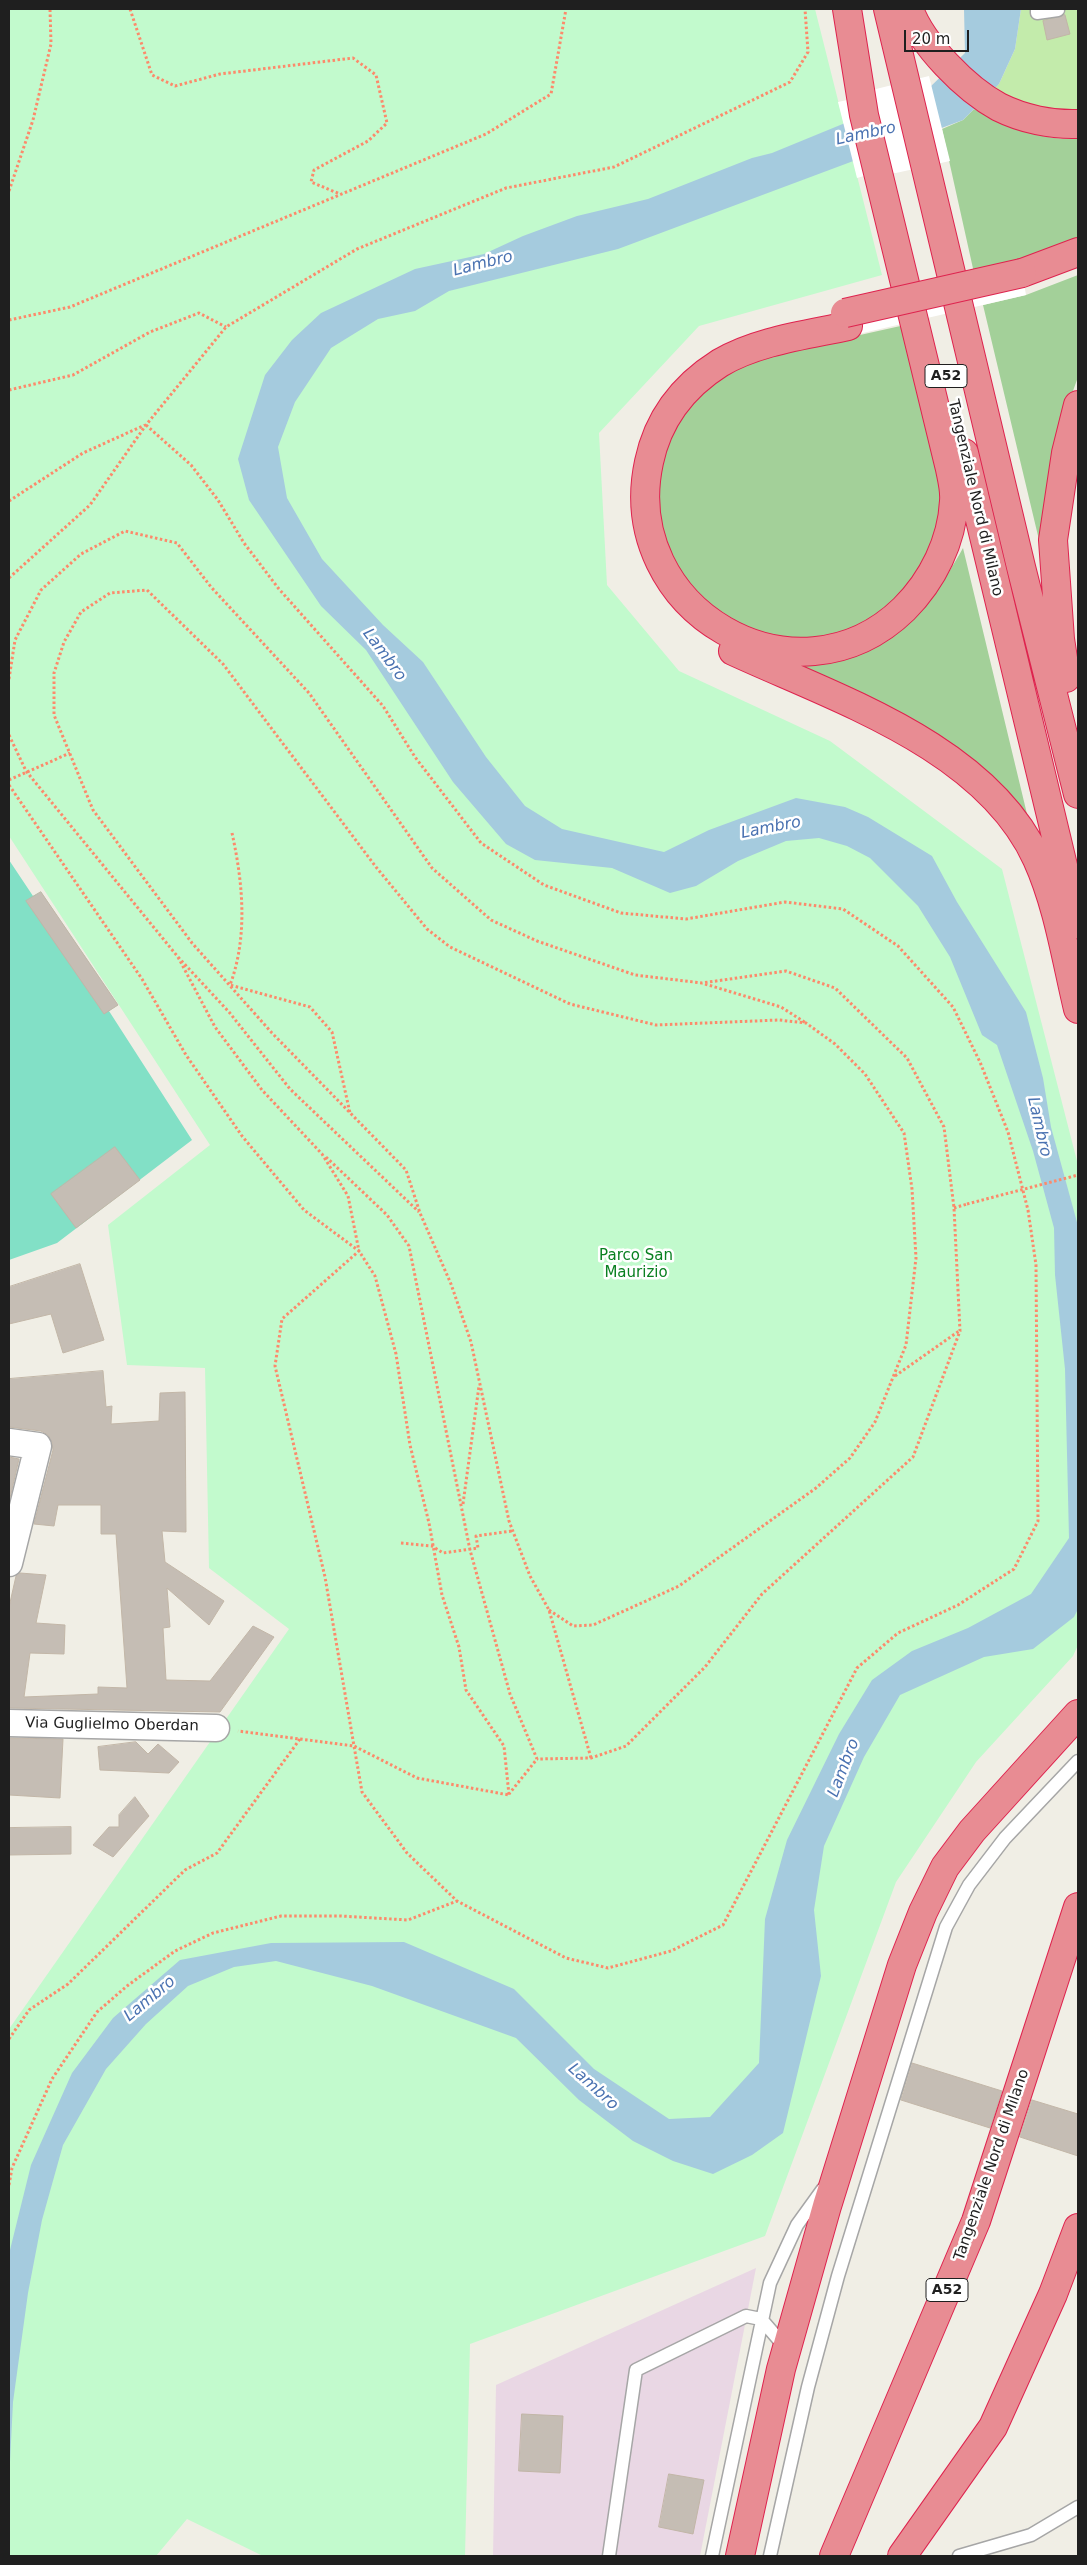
<!DOCTYPE html>
<style>
body{margin:0}
#map{position:relative;width:1087px;height:2565px;overflow:hidden;background:#f0eee5;font-family:"DejaVu Sans",sans-serif}
canvas{display:block}
.frame{position:absolute;inset:0;border:10px solid #1f1f1f;pointer-events:none}
.scale{position:absolute;left:904px;top:30px;width:65px;height:22px;box-sizing:border-box;border:2px solid #1f1f1f;border-top:0;padding-left:6px;font-size:15px;line-height:18px;white-space:nowrap;color:#1f1f1f;-webkit-text-stroke:4px #fff;paint-order:stroke}
</style>
<div id="map">
<canvas width="1087" height="2565"></canvas>
<div class="frame"></div>
<div class="scale">20 m</div>
</div>
<script>
const ctx = document.querySelector('canvas').getContext('2d');
ctx.lineJoin = 'round';
function paint(path, color) {
  ctx.fillStyle = color;
  ctx.fill(path, 'evenodd');
}
function stroke(path, color, width, dash) {
  ctx.strokeStyle = color;
  ctx.lineWidth = width;
  ctx.lineCap = dash ? 'butt' : 'round';
  ctx.setLineDash(dash || []);
  ctx.stroke(path);
}
function drawText(font, color, halo, rows, align = 'center') {
  ctx.font = font + ' "DejaVu Sans",sans-serif';
  ctx.lineWidth = 5;
  ctx.setLineDash([]);
  ctx.textBaseline = 'middle';
  ctx.strokeStyle = halo;
  ctx.fillStyle = color;
  for (const [text, x, y, turn = 0] of rows) {
    ctx.save();
    ctx.translate(x, y);
    ctx.rotate((+turn || 0) * Math.PI / 180);
    ctx.textAlign = isNaN(turn) ? turn : align;
    if (halo) ctx.strokeText(text, 0, 0);
    ctx.fillText(text, 0, 0);
    ctx.restore();
  }
}
const industrial = new Path2D(`
 M756 2268 700 2556H493L496 2385Z`);
const grass = new Path2D(`
 M1021 9H1078V117H1070L1006 97 994 88 999 84 1015 49Z`);
const forest = new Path2D(`
 M974 109C1007 125 1041 142 1078 138V240L1062 247 974 273 942 129 963 120Z
 M1078 275V377L1069 402 1045 541 1039 540 983 305 1026 295Z
 M905 325 943 486 945 511 918 580 855 631 785 644 722 622 668 561 653 492 671 429 689 403 711 384 733 370 770 355Z
 M963 548 1027 814 990 778 796 668 798 663C819 659 855 655 873 646 914 627 942 586 963 548Z`);
const park = new Path2D(`
 M9 9H815L882 275 699 326 599 433 607 585 679 671 830 741 1002 869 1078 1165V1645L1073 1656 976 1762 896 1882 765 2236 470 2344 465 2556H263L187 2519 156 2556H9V2029L289 1629 209 1568 205 1368 127 1365 108 1225 210 1145 9 836Z`);
const pitch = new Path2D(`
 M9 860 33 896 41 892 118 1005 109 1011 192 1140 57 1243 9 1260Z`);
const water = new Path2D(`
 M964 9H1021L1015 49 999 84 963 120 618 249 449 291 415 311 378 319 331 348 295 402 278 447 287 498 322 559 383 625 423 662 486 757 525 806 562 829 664 852 709 830 796 798 845 807 868 817 932 856 957 902 1026 1012 1043 1078 1051 1127 1078 1226V1609L1074 1617 1033 1649 984 1657 900 1695 864 1757 824 1846 814 1910 821 1976 783 2133 752 2155 713 2174 673 2161 633 2141 579 2100 516 2038 372 1986 276 1961 234 1967 188 1986 146 2024 106 2069 63 2145 42 2220 28 2293 13 2402 9 2482V2254L31 2165 72 2073 113 2018 180 1960 271 1943 404 1942 514 1989 594 2069 669 2119 710 2117 759 2063 765 1919 787 1840 839 1734 872 1680 912 1651 968 1628 1031 1594 1069 1538 1065 1369 1055 1275 1054 1228 1033 1151 997 1045 982 1035 950 957 918 906 870 858 847 846 819 838 786 841 738 861 696 886 670 893 612 868 535 860 506 844 453 782 366 650 321 606 249 500 238 459 265 375 292 340 321 313 415 269 484 254 523 236 577 216 648 199 752 158 772 153 928 89 965 53Z`);
const pier = new Path2D(`
 M929 76 950 161 896 173 878 172 857 178 838 102 861 97 876 89Z
 M1020 261 1026 295 850 336 842 302Z`);
const building = new Path2D(`
 M1065 15 1070 34 1047 40 1043 21Z
 M41 892 118 1005 104 1014 26 901Z
 M115 1147 140 1180 76 1228 51 1194Z
 M80 1264 104 1340 63 1353 51 1314 9 1324V1287Z
 M103 1371 106 1407 112 1406 111 1424 159 1421 160 1393 185 1392 186 1532 162 1531 165 1562 224 1601 209 1625 167 1588 170 1627 163 1628 166 1680 210 1681 253 1626 274 1637 220 1712 9 1708V1607L16 1576 20 1573 46 1575 36 1623 65 1625 64 1654 30 1653 24 1697 98 1694V1687L127 1688 116 1534H101V1505H58L54 1526 34 1524 53 1450 52 1442 48 1435 41 1431 9 1427V1379Z
 M9 1457 19 1459 9 1502Z
 M9 1738 63 1739 60 1798 9 1795Z
 M136 1742 148 1754 158 1744 179 1762 169 1773 100 1770 98 1747Z
 M135 1797 149 1816 113 1857 93 1845 109 1827H119V1815Z
 M71 1827V1854L9 1855V1828Z
 M912 2063 1002 2091 990 2128 901 2100Z
 M1032 2100 1078 2114V2156L1020 2137Z
 M522 2414 563 2416 560 2473 519 2471Z
 M669 2474 704 2480 693 2534 659 2527Z`);
const path = new Path2D(`
 M130 9 152 75 175 86 220 74 353 58 376 75 387 123 368 141 314 170 311 182 340 194
 M9 191 33 120 51 44 50 9
 M9 320 70 307 486 134 551 94 566 9
 M9 390 73 375 150 332 199 313 226 327
 M146 425 191 465 218 500 244 543 279 589 383 706 415 757 481 843 544 885 621 913 686 919 785 902 843 909 898 946 953 1007 980 1062 1008 1132 1028 1210 1036 1265 1038 1521 1014 1569 958 1605 898 1633 857 1668 723 1925 671 1951 608 1968 566 1958 457 1901 407 1853 362 1792 354 1746 238 1731
 M9 501 83 453 145 425
 M9 578 90 505 146 425 226 327 357 249 506 188 614 167 790 82 808 52 805 9
 M9 679 15 640 41 590 81 554 125 531 177 543 211 587 309 693 432 868 491 920 537 941 635 975 702 983 786 971 835 988 907 1058 944 1127 954 1208 960 1331 913 1457 762 1594 705 1667 626 1746 591 1758 537 1759
 M9 735 26 771 178 957 229 1012 290 1089 419 1212
 M9 780 70 753
 M9 785 142 979 186 1055 242 1136 304 1210 359 1251 375 1276 396 1354 410 1445 429 1523 442 1595 459 1647 466 1690 504 1746 509 1795
 M232 833C243 883 248 937 230 985L310 1007 332 1032 350 1113
 M178 957 215 1027 262 1090 322 1154 348 1196 359 1251 282 1319 275 1366 325 1577 354 1746 417 1778 509 1795
 M705 984 781 1007 806 1023
 M326 1157 387 1215 409 1246 470 1550 510 1694 537 1759 509 1794
 M954 1208 967 1204
 M895 1376 959 1331
 M463 1504 479 1386
 M401 1543 432 1546 443 1553 478 1548 476 1536 512 1531
 M549 1610 573 1626 593 1625 679 1586 816 1488 850 1458 875 1422 906 1345 916 1258 912 1189 904 1133 865 1074 835 1044 806 1023 779 1020 656 1025 570 1004 450 947 427 929 376 867 223 664 147 590 110 593 81 612 64 642 54 673V715L93 810 192 943 272 1033 406 1170 420 1213 451 1284 471 1342 509 1521 530 1576 549 1610 591 1758
 M9 2039 29 2010 68 1984 185 1870 217 1853 300 1739
 M9 2185 12 2168 52 2079 97 2012 127 1986 175 1951 213 1933 281 1916H341L408 1920 457 1901`);
const lane = new Path2D(`
 M1037 9V13L1058 10
 M609 2556 636 2370 746 2316 761 2319 786 2348
 M712 2556 770 2283 797 2225 823 2189
 M770 2556 808 2387 838 2276 946 1927 969 1885 1005 1838 1078 1761
 M959 2556 1031 2535 1078 2507`);
const street = new Path2D(`
 M9 1442 38 1446 9 1563
 M9 1723 216 1728`);
const highway = new Path2D(`
 M847 9 864 115 950 469C952 479 955 490 954 501 952 541 933 580 904 609 796 714 617 610 649 462 658 419 682 387 720 363 757 341 806 335 848 326
 M888 9 1021 567 1078 794
 M909 9C922 45 966 89 999 107 1023 119 1052 125 1078 124
 M1022 273 1078 252
 M964 453 1077 924
 M733 651C837 699 986 747 1037 859 1058 905 1066 959 1078 1009
 M1066 678 1060 639 1053 540 1066 453 1078 405
 M740 2556 781 2369 827 2206 902 1965 923 1912 945 1867 972 1831 1078 1714
 M834 2556 976 2221 1078 1907
 M902 2556 993 2427 1053 2294 1078 2228`);
const pathBridge = new Path2D(`
 M967 1204 1078 1175`);
const highwayBridge = new Path2D(`
 M845 313 1022 273`);
const shields = [
 [946,376,42],
 [947,2290,42]
];
const shieldNames = [
 ["A52",946,376],
 ["A52",947,2290]
];
const streetNames = [
 ["Tangenziale Nord di Milano",975,498,77],
 ["Via Guglielmo Oberdan",112,1725,1],
 ["Tangenziale Nord di Milano",992,2165,-71]
];
const parkNames = [
 ["Parco San",636,1256],
 ["Maurizio",636,1273]
];
const waterNames = [
 ["Lambro",866,134,-12],
 ["Lambro",483,264,-14],
 ["Lambro",384,655,53],
 ["Lambro",771,828,-11],
 ["Lambro",1039,1127,77],
 ["Lambro",844,1768,-69],
 ["Lambro",150,1999,-40],
 ["Lambro",593,2087,42]
];
paint(industrial, '#e9d7e4');
paint(grass, '#c3ebab');
paint(forest, '#a3d099');
paint(park, '#c2facd');
paint(pitch, '#82e0c6');
paint(water, '#a5cbde');
paint(pier, '#fff');
paint(building, '#c5bdb4');
stroke(building, '#c2b6a7', 1);
stroke(lane, '#a6a6a6', 15);
stroke(street, '#a6a6a6', 29);
stroke(highway, '#de234e', 30);
stroke(path, '#fc8a6b', 3, [2.5, 2.5]);
stroke(lane, '#fff', 12);
stroke(street, '#fff', 26);
stroke(highway, '#e88c93', 28);
stroke(highwayBridge, '#de234e', 30, []);
stroke(pathBridge, '#fc8a6b', 3, [2.5, 2.5]);
stroke(highwayBridge, '#e88c93', 28);
for (const [x, y, w] of shields) {
  const box = new Path2D();
  box.roundRect(x - w / 2, y - 11.5, w, 23, 4);
  ctx.fillStyle = '#fff';
  ctx.fill(box);
  stroke(box, '#1f1f1f', 1);
}
drawText('bold 14px', '#1f1f1f', null, shieldNames);
drawText('15px', '#1f1f1f', '#fff', streetNames);
drawText('15px', '#0a8021', '#fff', parkNames);
drawText('italic 16px', '#4a72b1', '#fff', waterNames);
</script>
